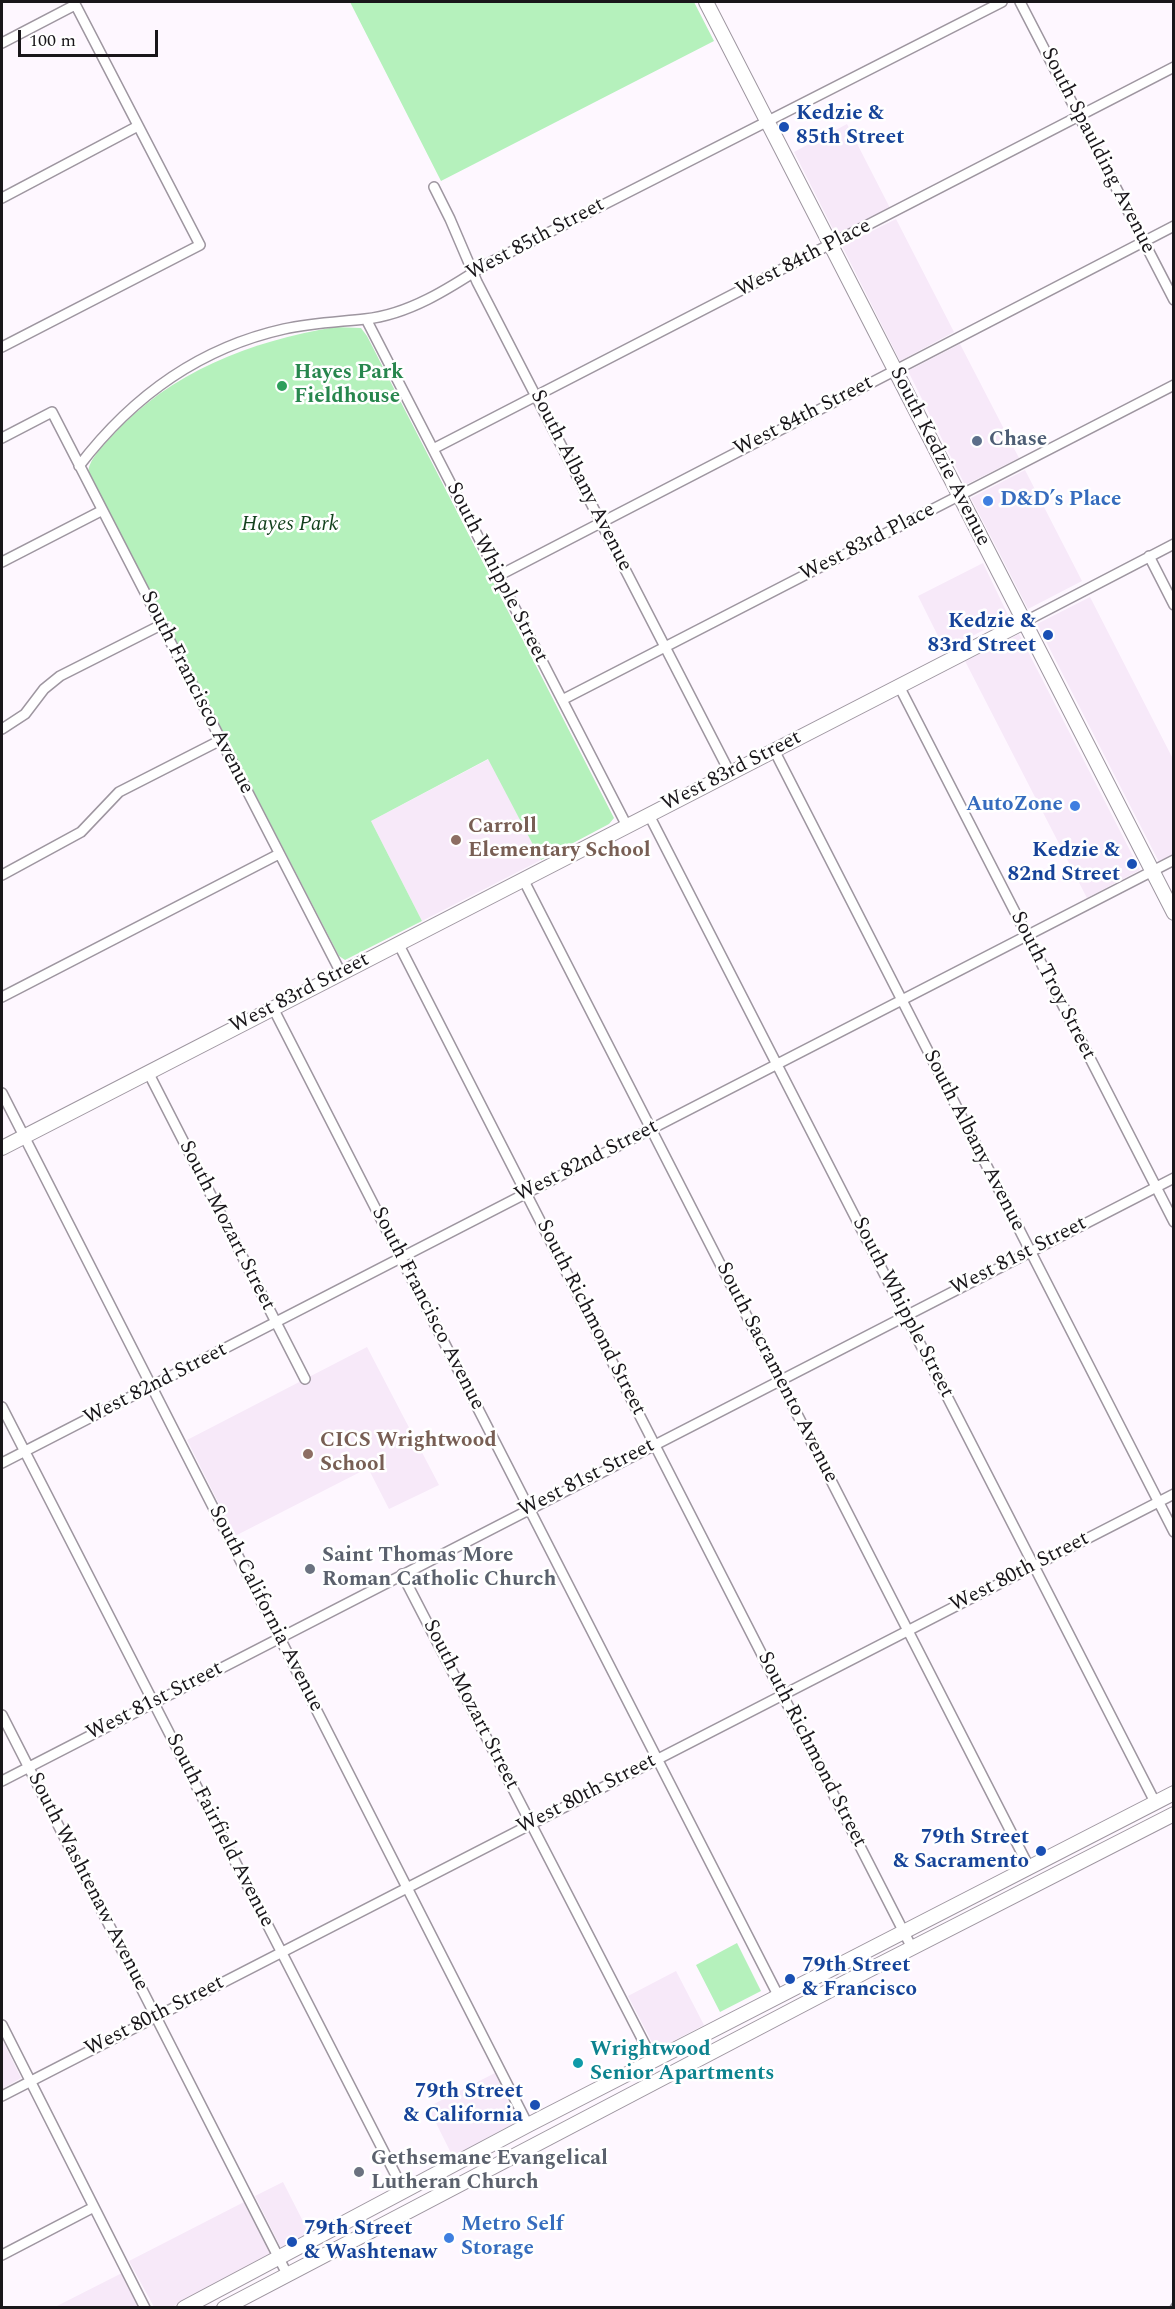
<!DOCTYPE html>
<meta charset="utf-8">
<style>
body{margin:0}
#map{position:relative;width:1175px;height:2309px;overflow:hidden;background:#fef7ff;font-family:Spectral,serif}
canvas{display:block}
.frame{position:absolute;inset:0;border:3px solid #19161a;pointer-events:none}
.scale{position:absolute;left:18px;top:30px;width:140px;height:27px;box-sizing:border-box;border:3px solid #19161a;border-top:0;padding-left:8px;font-size:18px;line-height:21px;white-space:nowrap;color:#19161a;-webkit-text-stroke:4px #fff;paint-order:stroke}
</style>
<div id="map">
<canvas width="1175" height="2309"></canvas>
<div class="frame"></div>
<div class="scale">100 m</div>
</div>
<script>
const ctx = document.querySelector('canvas').getContext('2d');
ctx.lineJoin = 'round';
function paint(path, color) {
  ctx.fillStyle = color;
  ctx.fill(path, 'evenodd');
}
function stroke(path, color, width, dash) {
  ctx.strokeStyle = color;
  ctx.lineWidth = width;
  ctx.lineCap = dash ? 'butt' : 'round';
  ctx.setLineDash(dash || []);
  ctx.stroke(path);
}
function drawText(font, color, halo, rows, align = 'center') {
  ctx.font = font + ' Spectral,serif';
  ctx.lineWidth = 5;
  ctx.setLineDash([]);
  ctx.textBaseline = 'middle';
  ctx.strokeStyle = halo;
  ctx.fillStyle = color;
  for (const [text, x, y, turn = 0] of rows) {
    ctx.save();
    ctx.translate(x, y);
    ctx.rotate((+turn || 0) * Math.PI / 180);
    ctx.textAlign = isNaN(turn) ? turn : align;
    if (halo) ctx.strokeText(text, 0, 0);
    ctx.fillText(text, 0, 0);
    ctx.restore();
  }
}
const built = new Path2D(`
 M847 124 890 208 836 235 794 152Z
 M896 219 954 332 900 361 842 246Z
 M960 344 1019 458 965 485 908 371Z
 M1025 470 1082 581 1028 609 971 498Z
 M983 563 1009 617 945 650 918 596Z
 M1090 597 1173 759V854L1159 862 1037 624Z
 M1019 634 1140 870 1087 898 965 661Z
 M489 759 541 860 422 921 371 821Z
 M367 1347 439 1485 389 1509 368 1468 235 1536 187 1440Z
 M676 1971 704 2025 656 2050 628 1996Z
 M2 2039 21 2078 2 2089Z
 M495 2073 518 2121 453 2157 428 2107Z
 M283 2182 310 2235 282 2250 255 2196Z
 M244 2202 271 2256 170 2308 154 2307 129 2261Z
 M122 2273 139 2307H55Z`);
const green = new Path2D(`
 M350 2H694L714 41 441 181Z
 M335 327 361 328 367 336 614 818 609 824 541 860 488 759 371 821 422 921 345 960 339 956 88 471C90 458 103 446 111 437 171 371 249 342 335 327Z
 M737 1943 761 1991 720 2012 696 1965Z`);
const street = new Path2D(`
 M1020 2 1174 300
 M2 43 75 5
 M434 187 450 219 477 282 730 773
 M2 198 138 126
 M366 319 627 826
 M2 347 200 245 74 2
 M2 438 52 412 341 973
 M433 449 1174 67
 M79 466C131 398 199 348 284 329 311 323 337 322 365 319 408 315 450 288 485 265L1002 2
 M1149 556 1174 605
 M2 562 101 511
 M498 576 1174 226
 M1024 622 1174 544
 M899 686 1174 1222
 M562 700 1174 385
 M2 729 25 714 44 689 60 676 161 625
 M774 750 1174 1532
 M649 815 1155 1802
 M2 875 81 832 119 792 221 740
 M523 879 1029 1867
 M398 943 912 1948
 M2 997 279 854
 M273 1008 778 1995
 M148 1072 305 1379
 M2 1093 528 2125
 M2 1407 404 2191
 M2 1463 1174 860
 M402 1574 653 2060
 M2 1715 287 2274
 M2 1781 1174 1178
 M2 2025 145 2308
 M2 2096 1174 1494
 M2 2255 94 2207`);
const secondary = new Path2D(`
 M706 2 1174 913
 M2 1148 1024 622
 M184 2308 528 2125 1174 1793
 M224 2308 863 1973 1174 1814`);
const rail = new Path2D(`
 M1170 2308 1174 2302`);
const markers = [
 [784,127,6,"#1a4fb4"],
 [282,386,6,"#2e9e5b"],
 [977,441,6,"#5c6f8a"],
 [988,501,6,"#3f7fe0"],
 [1048,635,6,"#1a4fb4"],
 [1075,806,6,"#3f7fe0"],
 [456,840,6,"#8d6e63"],
 [1132,864,6,"#1a4fb4"],
 [308,1454,6,"#8d6e63"],
 [310,1569,6,"#6b7280"],
 [1041,1851,6,"#1a4fb4"],
 [790,1979,6,"#1a4fb4"],
 [578,2063,6,"#0f9aa8"],
 [535,2105,6,"#1a4fb4"],
 [359,2172,6,"#6b7280"],
 [449,2238,6,"#3f7fe0"],
 [292,2242,6,"#1a4fb4"]
];
const transitNames = [
 ["Kedzie &",796,115,"left"],
 ["85th Street",796,139,"left"],
 ["Kedzie &",1036,623],
 ["83rd Street",1036,647],
 ["Kedzie &",1120,852],
 ["82nd Street",1120,876],
 ["79th Street",1029,1839],
 ["& Sacramento",1029,1863],
 ["79th Street",802,1967,"left"],
 ["& Francisco",802,1991,"left"],
 ["79th Street",523,2093],
 ["& California",523,2117],
 ["79th Street",304,2230,"left"],
 ["& Washtenaw",304,2254,"left"]
];
const streetNames = [
 ["South Spaulding Avenue",1097,151,63],
 ["West 85th Street",536,240,-28],
 ["West 84th Place",804,259,-27],
 ["West 84th Street",804,417,-27],
 ["South Kedzie Avenue",939,457,63],
 ["South Albany Avenue",580,481,63],
 ["West 83rd Place",868,543,-27],
 ["South Whipple Street",496,573,63],
 ["South Francisco Avenue",196,693,63],
 ["West 83rd Street",732,772,-27],
 ["South Troy Street",1052,986,63],
 ["West 83rd Street",300,994,-27],
 ["South Albany Avenue",973,1141,63],
 ["West 82nd Street",587,1162,-27],
 ["South Mozart Street",226,1226,63],
 ["West 81st Street",1019,1257,-27],
 ["South Whipple Street",902,1308,63],
 ["South Francisco Avenue",427,1309,63],
 ["South Richmond Street",590,1318,63],
 ["South Sacramento Avenue",776,1373,63],
 ["West 82nd Street",156,1385,-27],
 ["West 81st Street",587,1479,-27],
 ["West 80th Street",1020,1573,-27],
 ["South California Avenue",265,1609,63],
 ["West 81st Street",155,1702,-27],
 ["South Mozart Street",470,1705,63],
 ["South Richmond Street",811,1750,63],
 ["West 80th Street",587,1795,-27],
 ["South Fairfield Avenue",219,1831,63],
 ["South Washtenaw Avenue",87,1882,63],
 ["West 80th Street",155,2017,-27]
];
const leisureNames = [
 ["Hayes Park",294,374],
 ["Fieldhouse",294,398]
];
const serviceNames = [
 ["Chase",989,441]
];
const shopNames = [
 ["D&D’s Place",1000,501],
 ["AutoZone",1063,806,"right"],
 ["Metro Self",461,2226],
 ["Storage",461,2250]
];
const parkNames = [
 ["Hayes Park",290,526]
];
const educationNames = [
 ["Carroll",468,828],
 ["Elementary School",468,852],
 ["CICS Wrightwood",320,1442],
 ["School",320,1466]
];
const worshipNames = [
 ["Saint Thomas More",322,1557],
 ["Roman Catholic Church",322,1581],
 ["Gethsemane Evangelical",371,2160],
 ["Lutheran Church",371,2184]
];
const cultureNames = [
 ["Wrightwood",590,2051],
 ["Senior Apartments",590,2075]
];
paint(built, '#f7e9f9');
paint(green, '#b5f1bc');
stroke(street, '#9e96a0', 12);
stroke(secondary, '#9e96a0', 16);
stroke(street, '#fff', 9);
stroke(secondary, '#fff', 14);
stroke(rail, '#948f95', 3);
for (const [x, y, r, color] of markers) {
  const dot = new Path2D();
  dot.arc(x, y, r, 0, 2 * Math.PI);
  ctx.fillStyle = color;
  ctx.fill(dot);
  stroke(dot, '#fff', 2);
}
drawText('bold 21px', '#164399', '#fff', transitNames, 'right');
drawText('21px', '#19161a', '#fff', streetNames);
drawText('bold 21px', '#27864d', '#fff', leisureNames, 'left');
drawText('bold 21px', '#4e5e75', '#fff', serviceNames, 'left');
drawText('bold 21px', '#366cbe', '#fff', shopNames, 'left');
drawText('italic 21px', '#13411d', '#fff', parkNames);
drawText('bold 21px', '#785e54', '#fff', educationNames, 'left');
drawText('bold 21px', '#5b616d', '#fff', worshipNames, 'left');
drawText('bold 21px', '#0d838f', '#fff', cultureNames, 'left');
</script>
